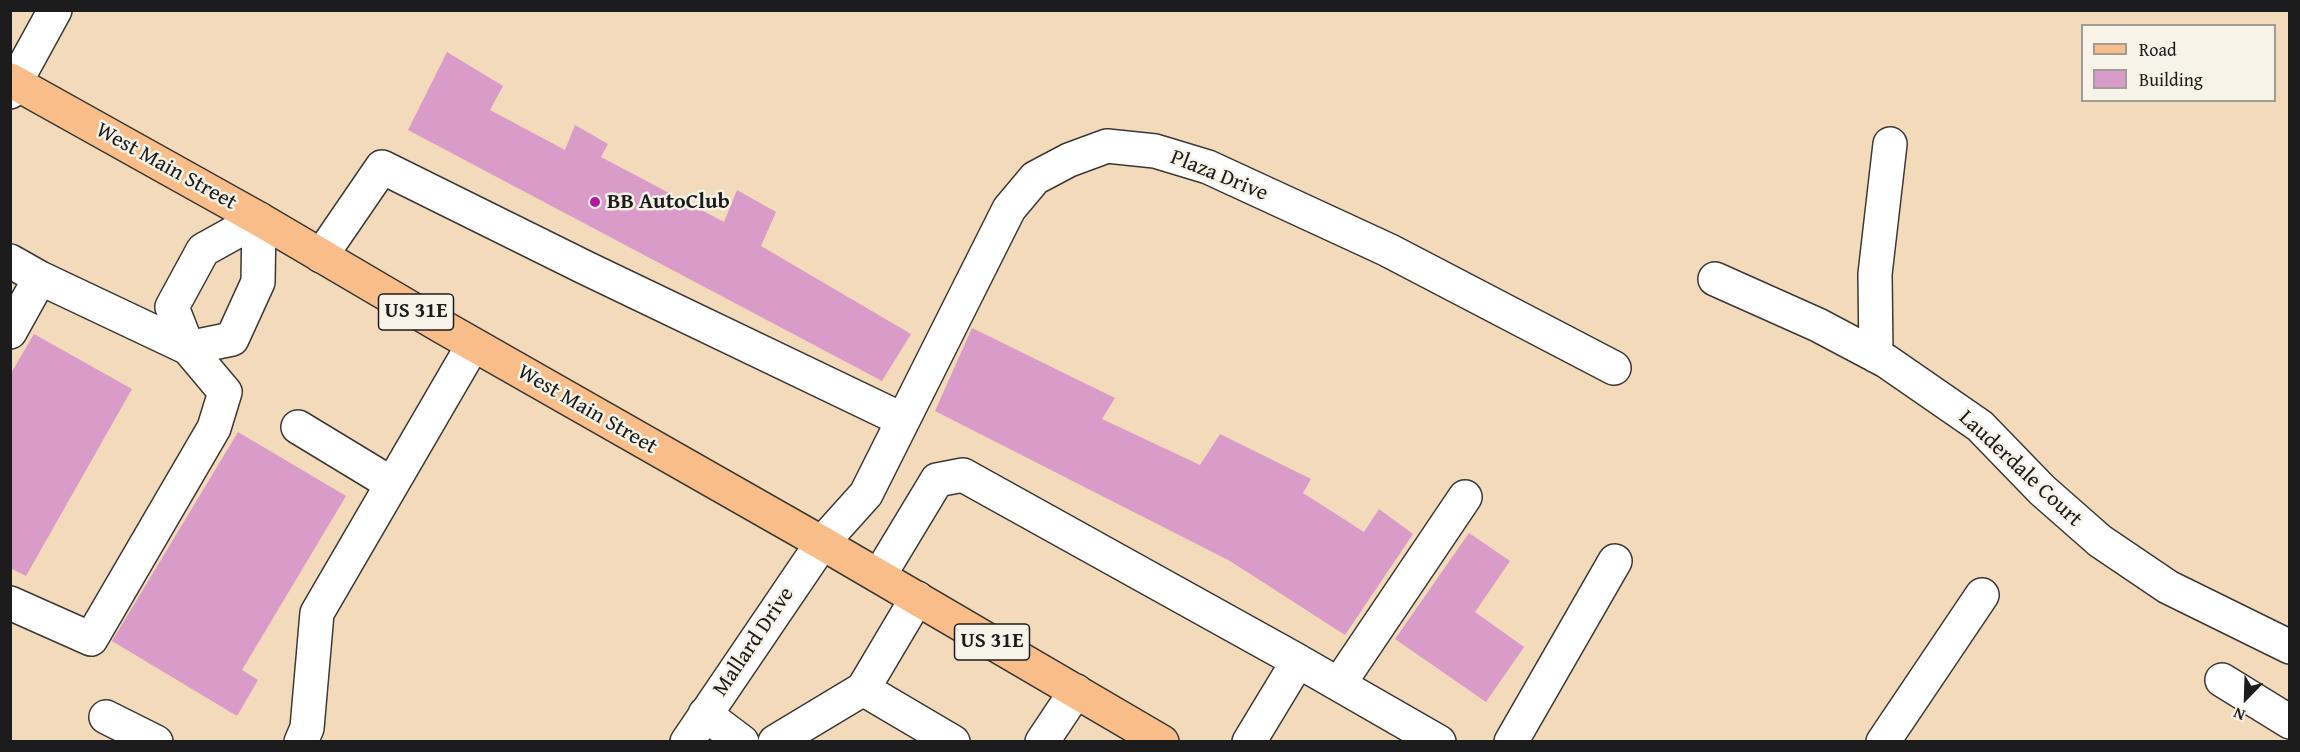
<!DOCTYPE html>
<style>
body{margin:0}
#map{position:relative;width:2300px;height:752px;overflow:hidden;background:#f2dabb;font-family:"Gentium Book Plus",serif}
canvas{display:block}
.frame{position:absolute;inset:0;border:12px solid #1c1c1c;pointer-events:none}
.legend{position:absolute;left:2081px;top:24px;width:195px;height:78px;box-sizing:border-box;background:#f7f3e8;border:2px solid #9f9d96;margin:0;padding:8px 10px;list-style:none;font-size:18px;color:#1c1c1c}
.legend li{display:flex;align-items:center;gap:12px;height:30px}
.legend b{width:30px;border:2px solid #9f9d96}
.north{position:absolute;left:2216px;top:668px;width:60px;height:60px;-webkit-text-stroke:4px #f7f3e8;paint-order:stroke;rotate:203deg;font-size:16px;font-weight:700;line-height:24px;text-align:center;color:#1c1c1c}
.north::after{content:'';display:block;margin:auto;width:21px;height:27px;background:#1c1c1c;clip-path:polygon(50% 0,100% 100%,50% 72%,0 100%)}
</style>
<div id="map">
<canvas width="2300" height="752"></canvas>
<div class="frame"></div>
<ul class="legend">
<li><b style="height:8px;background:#f8bd88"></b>Road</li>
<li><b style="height:16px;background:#d99bc8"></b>Building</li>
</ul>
<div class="north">N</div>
</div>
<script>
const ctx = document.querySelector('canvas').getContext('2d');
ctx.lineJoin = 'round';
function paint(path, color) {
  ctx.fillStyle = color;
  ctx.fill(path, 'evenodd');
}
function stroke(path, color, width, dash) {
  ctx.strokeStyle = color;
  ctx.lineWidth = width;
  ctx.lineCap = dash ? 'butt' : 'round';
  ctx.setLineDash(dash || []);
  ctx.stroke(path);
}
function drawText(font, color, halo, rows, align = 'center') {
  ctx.font = font + ' "Gentium Book Plus",serif';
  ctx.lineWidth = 5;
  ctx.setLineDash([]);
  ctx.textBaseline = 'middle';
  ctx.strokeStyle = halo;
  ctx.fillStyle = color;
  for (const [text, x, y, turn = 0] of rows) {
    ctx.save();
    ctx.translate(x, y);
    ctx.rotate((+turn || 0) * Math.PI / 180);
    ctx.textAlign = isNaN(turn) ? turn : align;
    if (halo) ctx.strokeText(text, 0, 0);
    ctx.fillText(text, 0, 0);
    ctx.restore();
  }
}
const building = new Path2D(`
 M447 52 503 86 490 110 565 150 575 125 608 144 601 157 724 222 737 190 776 212 761 246 911 334 882 381 408 130Z
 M972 328 1115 398 1102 419 1200 465 1220 434 1311 479 1303 493 1364 532 1379 509 1413 534 1345 635 1230 561 935 411Z
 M34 334 132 389 26 576 10 568V375Z
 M238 432 346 496 242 670 258 680 237 716 112 641Z
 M1469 533 1510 561 1475 612 1524 647 1486 702 1395 639Z`);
const minor = new Path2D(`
 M10 92 55 10
 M321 256 382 167 586 268 903 420
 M10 261 40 278
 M1715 279 1818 325 1886 361 1980 426 2042 490 2100 541 2168 587 2290 647
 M10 332 40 278 188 348 232 339 258 282 259 219 203 250 172 307 188 348 225 392 214 428 91 639 10 603
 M1876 356 1875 274 1890 144
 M298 427 392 484
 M879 576 937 480 963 475 1298 661
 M917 598 863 689 953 742
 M2222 680 2290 722
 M1339 684 1465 497
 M705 714 742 742
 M106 717 156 742
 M301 742 307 728 317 613 473 345
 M687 742 822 543 866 494 1009 209 1035 178 1069 160 1107 146 1155 151 1208 167 1388 250 1614 368
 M775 742 863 689
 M1042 742 1076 691
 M1249 742 1298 661 1439 742
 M1511 742 1615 561
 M1883 742 1982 595`);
const major = new Path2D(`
 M10 80 259 219 441 326 822 543 1162 742`);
const markers = [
 [595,202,6,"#b5179e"]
];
const shields = [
 [416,312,75],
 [992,642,75]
];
const shieldNames = [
 ["US 31E",416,312],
 ["US 31E",992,642]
];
const streetNames = [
 ["West Main Street",166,167,29],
 ["Plaza Drive",1219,176,22],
 ["West Main Street",587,410,30],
 ["Lauderdale Court",2020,469,43],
 ["Mallard Drive",754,642,-56]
];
const poiNames = [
 ["BB AutoClub",607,202]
];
paint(building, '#d99bc8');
stroke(minor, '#3c3834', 36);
stroke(major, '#3c3834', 36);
stroke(minor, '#fff', 33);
stroke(major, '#f8bd88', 33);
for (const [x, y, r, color] of markers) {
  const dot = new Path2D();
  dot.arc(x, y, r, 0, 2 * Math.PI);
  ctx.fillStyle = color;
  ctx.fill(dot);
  stroke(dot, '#f7f3e8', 2);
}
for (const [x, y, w] of shields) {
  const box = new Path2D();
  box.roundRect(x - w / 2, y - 18, w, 36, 4.5);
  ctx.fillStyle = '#f7f3e8';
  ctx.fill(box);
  stroke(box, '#1c1c1c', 1.5);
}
drawText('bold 21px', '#1c1c1c', null, shieldNames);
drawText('22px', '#1c1c1c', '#f7f3e8', streetNames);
drawText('bold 22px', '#1c1c1c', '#f7f3e8', poiNames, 'left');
</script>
